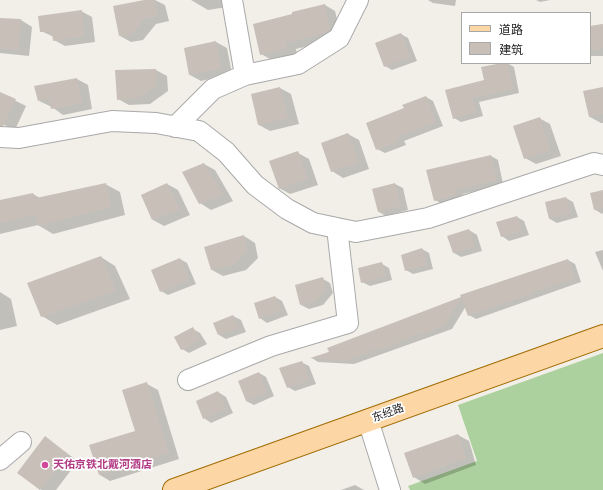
<!DOCTYPE html>
<meta charset="utf-8">
<style>
body{margin:0}
#map{position:relative;width:603px;height:490px;overflow:hidden;background:#f2efe9;font-family:Raleway,"Noto Sans SC",sans-serif}
canvas{display:block}
.legend{position:absolute;left:461px;top:12px;width:130px;height:52px;box-sizing:border-box;background:#fff;border:1px solid #a7a7a7;margin:0;padding:5px 7px;list-style:none;font-size:12px;color:#222}
.legend li{display:flex;align-items:center;gap:8px;height:20px}
.legend b{width:20px;border:1px solid #a7a7a7}
</style>
<div id="map">
<canvas width="603" height="490"></canvas>
<ul class="legend">
<li><b style="height:5px;background:#fcd6a4"></b>道路</li>
<li><b style="height:11px;background:#c7bfb8"></b>建筑</li>
</ul>
</div>
<script>
const ctx = document.querySelector('canvas').getContext('2d');
ctx.lineJoin = 'round';
function paint(path, color) {
  ctx.fillStyle = color;
  ctx.fill(path, 'evenodd');
}
function stroke(path, color, width, dash) {
  ctx.strokeStyle = color;
  ctx.lineWidth = width;
  ctx.lineCap = dash ? 'butt' : 'round';
  ctx.setLineDash(dash || []);
  ctx.stroke(path);
}
function drawText(font, color, halo, rows, align = 'center') {
  ctx.font = font + ' Raleway,"Noto Sans SC",sans-serif';
  ctx.lineWidth = 3.5;
  ctx.setLineDash([]);
  ctx.textBaseline = 'middle';
  ctx.strokeStyle = halo;
  ctx.fillStyle = color;
  for (const [text, x, y, turn = 0] of rows) {
    ctx.save();
    ctx.translate(x, y);
    ctx.rotate((+turn || 0) * Math.PI / 180);
    ctx.textAlign = isNaN(turn) ? turn : align;
    if (halo) ctx.strokeText(text, 0, 0);
    ctx.fillText(text, 0, 0);
    ctx.restore();
  }
}
const forest = new Path2D(`
 M603 353V490H410L408 486 477 461 458 405Z`);
const shadow = new Path2D(`
 M149 0H155L165 5 169 21 156 24 143 40 131 42 120 36Z
 M191 0H227V7L208 10Z
 M428 0H456L455 6 433 3Z
 M536 0H550L540 2Z
 M325 5 335 11 341 36 336 39 296 49 297 54 272 60 261 54 294 15Z
 M81 11 92 17 95 42 65 46 54 40V37L41 31Z
 M0 19 21 20 32 27 29 56 0 53Z
 M603 24V56H590V27Z
 M401 34 408 38 417 61 392 70 385 66Z
 M216 42 227 48 232 74 201 81 190 75Z
 M507 63 514 67 519 93 479 102 483 116 461 122 454 118 485 80Z
 M156 70 167 76 168 91 150 104 129 105 118 99 116 71Z
 M77 79 88 85 92 109 63 115 52 107 39 101Z
 M280 88 291 94 299 124 270 131 259 125 252 95Z
 M603 88V123H601L590 117 584 92Z
 M0 93 26 106 15 130 0 123Z
 M426 97 433 101 443 126 404 141 406 145 385 153 377 149 405 109Z
 M539 118 550 124 561 156 536 164 525 158Z
 M348 134 359 140 369 169 343 178 332 171Z
 M298 153 309 159 318 185 290 194 279 188Z
 M491 156 498 160 503 184 463 194 464 198 442 204 435 200Z
 M204 164 215 170 233 201 211 210 200 203Z
 M105 184 120 192 125 215 53 234 38 225 0 234V201L33 194 40 198Z
 M167 184 178 190 190 215 164 226 153 220Z
 M395 184 403 188 408 210 386 216 379 212 373 189Z
 M603 191V213L602 214 594 209Z
 M566 198 573 202 578 217 557 223 550 219 546 203Z
 M517 217 524 221 529 235 509 241 502 236Z
 M469 230 477 235 482 251 461 257 454 253Z
 M244 236 255 243 258 258 246 270 223 276 212 270Z
 M422 249 429 253 433 269 413 274 406 270Z
 M603 250V271L595 252Z
 M101 257 115 266 130 299 57 325 42 316Z
 M180 259 187 263 196 284 168 295 161 291Z
 M568 260 575 264 581 282 476 319 469 315 466 306 452 329 354 364 318 362 312 358 330 352 329 349 462 297Z
 M382 264 389 268 392 280 370 286 362 282Z
 M323 279 330 283 333 293 323 305 309 309 301 305Z
 M0 292 11 299 17 326 0 330Z
 M275 297 282 301 288 315 267 323 260 318Z
 M233 316 241 320 246 332 226 339 219 335Z
 M193 329 200 333 207 344 189 353 182 349Z
 M301 362 309 366 316 384 295 391 288 387Z
 M259 373 266 377 274 396 254 405 246 401Z
 M147 384 158 390 179 459 110 481 100 475 136 431Z
 M218 392 226 397 233 413 211 423 204 418Z
 M458 435 469 441 476 465 425 484 414 477Z
 M45 438 78 461 56 490H42L18 473Z
 M355 485 364 490H341Z`);
const building = new Path2D(`
 M144 0H154L158 16 145 18 132 34 119 36 113 6Z
 M325 4 330 30 325 33 286 43 287 48 260 55 253 24 292 14V12Z
 M82 10 84 36 53 41 52 31 40 32 38 16Z
 M0 18 21 19 18 50 0 49Z
 M603 24V48L590 51V26Z
 M401 33 410 57 384 67 375 43Z
 M216 41 221 68 189 75 184 48Z
 M502 63H507L513 89 472 98 476 112 453 119 445 90 484 80 481 67Z
 M156 69 157 85 138 98 117 100 115 70Z
 M77 78 82 103 51 109 49 99 38 101 34 86Z
 M280 87 288 118 258 125 251 94Z
 M603 87V114L589 117 583 91Z
 M0 92 16 99 3 126H0Z
 M426 96 436 122 397 137 399 141 376 150 366 123 404 108 402 105Z
 M540 117 550 150 524 159 513 126Z
 M348 133 359 162 331 172 321 143Z
 M298 151 308 179 279 189 269 161Z
 M491 155 497 180 456 190 457 194 434 201 426 170Z
 M204 163 223 195 199 204 182 172Z
 M106 183 111 207 38 226 35 215 0 223V200L33 193 36 198Z
 M167 183 180 209 152 220 141 195Z
 M395 183 401 206 378 212 372 189Z
 M603 190V208L594 210 590 193Z
 M566 197 571 213 549 219 545 202Z
 M517 216 522 231 501 237 496 222Z
 M469 229 475 247 453 253 447 236Z
 M244 235 247 251 235 264 211 270 204 247Z
 M422 248 427 265 405 271 401 255Z
 M101 256 116 291 41 317 27 283Z
 M180 258 189 280 160 292 151 270Z
 M568 259 575 278 533 292 534 293 468 316 461 298 445 325 424 334 423 332 381 350 380 348 346 361 310 358 329 352 327 348 461 297 460 295Z
 M382 262 386 276 361 283 358 268Z
 M323 277 326 288 316 301 300 305 295 285Z
 M275 296 281 311 259 319 254 303Z
 M233 315 239 328 218 335 213 323Z
 M193 327 200 340 181 350 174 337Z
 M302 361 310 380 287 388 279 368Z
 M259 372 267 392 246 401 238 381Z
 M147 382 169 453 99 475 89 445 135 431 122 390Z
 M218 391 226 409 203 419 196 401Z
 M458 434 466 458 413 478 404 453Z
 M45 436 68 454 40 490 17 473Z`);
const minor = new Path2D(`
 M232 0 245 75
 M175 127 213 89 245 75 298 64 339 38 358 0
 M0 137 19 138 112 121 156 123 199 131 226 152 255 185 287 209 313 223 356 232 428 218 594 163 603 165
 M188 380 271 346 348 323 337 228
 M368 420 390 490
 M0 460 21 442`);
const major = new Path2D(`
 M174 490 603 336`);
const markers = [
 [45,465,4,"#d1479c"]
];
const streetNames = [
 ["东经路",388,413,-20]
];
const hotelNames = [
 ["天佑京铁北戴河酒店",53,465]
];
paint(forest, '#add19e');
paint(shadow, '#0003');
paint(building, '#c7bfb8');
stroke(minor, '#a9a9a9', 22);
stroke(major, '#a06b00', 24);
stroke(minor, '#fff', 20);
stroke(major, '#fcd6a4', 22);
for (const [x, y, r, color] of markers) {
  const dot = new Path2D();
  dot.arc(x, y, r, 0, 2 * Math.PI);
  ctx.fillStyle = color;
  ctx.fill(dot);
  stroke(dot, '#fff', 1.5);
}
drawText('11px', '#222', '#fff', streetNames);
drawText('bold 11px', '#b23c85', '#fff', hotelNames, 'left');
</script>
